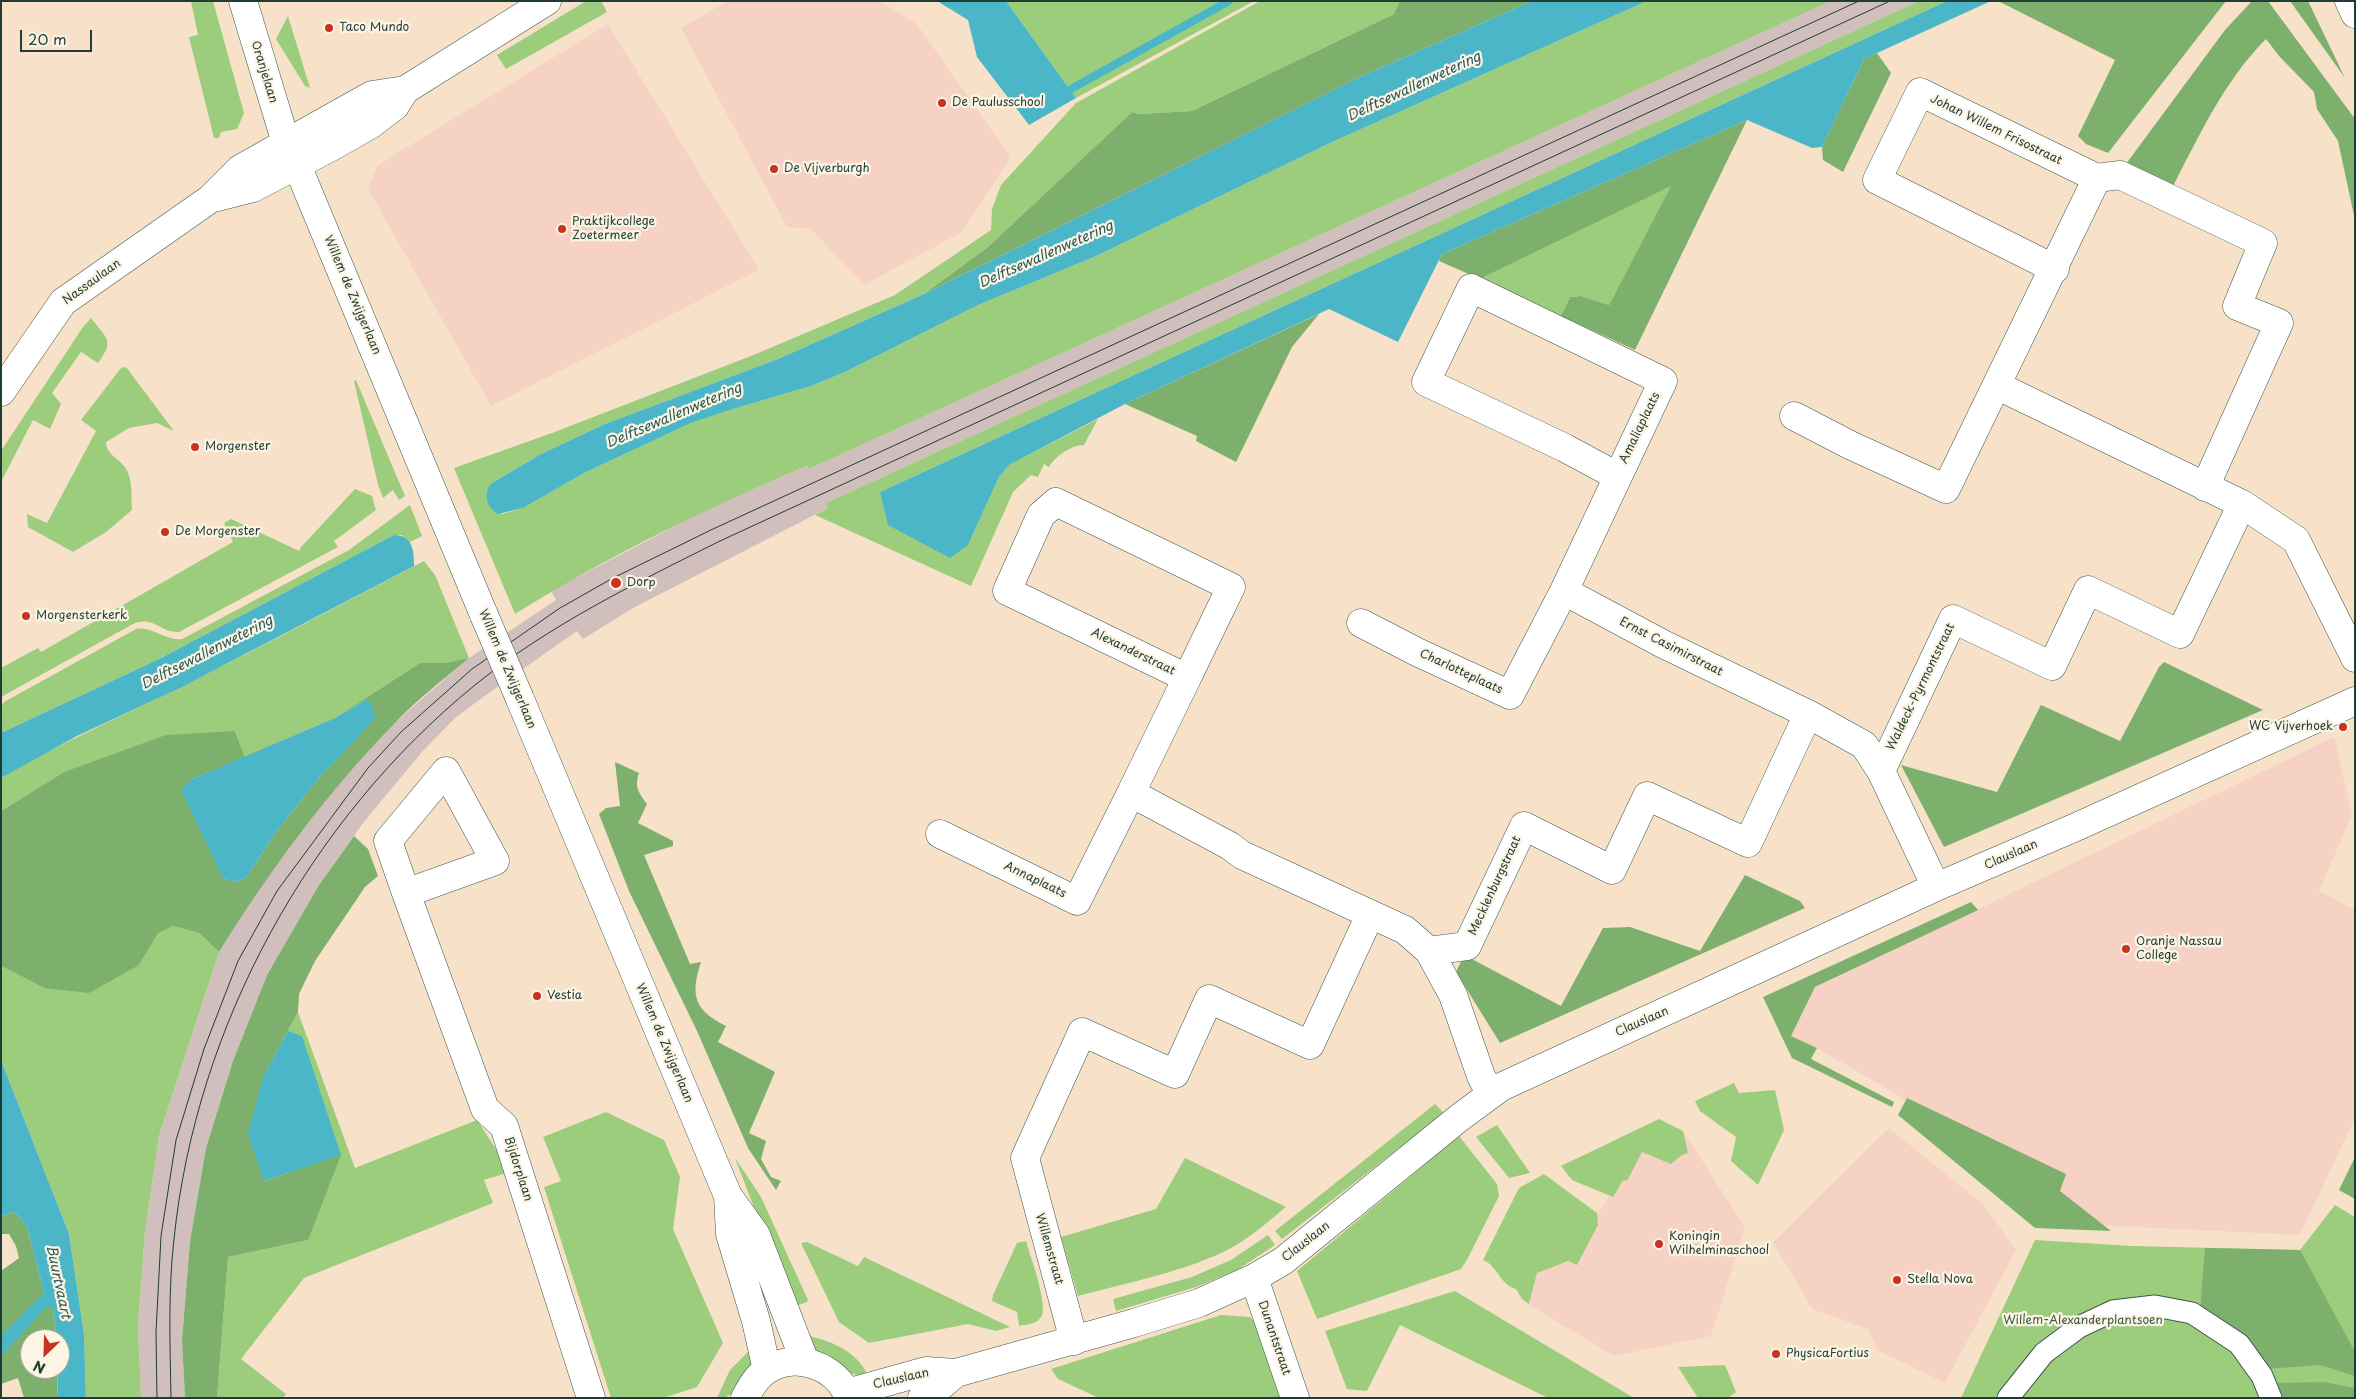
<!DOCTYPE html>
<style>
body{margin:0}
#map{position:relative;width:2356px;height:1399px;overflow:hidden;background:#f7e2c9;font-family:"Playpen Sans",sans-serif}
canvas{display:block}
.frame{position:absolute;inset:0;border:2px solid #1f3d34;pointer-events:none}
.north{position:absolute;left:20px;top:1329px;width:50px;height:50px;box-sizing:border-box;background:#fcf5e5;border:1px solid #a4ab9e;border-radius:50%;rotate:204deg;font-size:14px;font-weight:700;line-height:20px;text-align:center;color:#1f3d34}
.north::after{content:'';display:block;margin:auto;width:18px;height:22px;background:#c8321e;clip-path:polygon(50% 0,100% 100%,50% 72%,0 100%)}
.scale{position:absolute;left:20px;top:30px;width:72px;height:22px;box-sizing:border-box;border:2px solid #1f3d34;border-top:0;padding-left:6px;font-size:15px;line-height:18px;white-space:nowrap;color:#1f3d34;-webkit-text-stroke:4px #fcf5e5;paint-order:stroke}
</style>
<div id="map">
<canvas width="2356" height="1399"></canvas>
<div class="frame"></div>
<div class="north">N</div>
<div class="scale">20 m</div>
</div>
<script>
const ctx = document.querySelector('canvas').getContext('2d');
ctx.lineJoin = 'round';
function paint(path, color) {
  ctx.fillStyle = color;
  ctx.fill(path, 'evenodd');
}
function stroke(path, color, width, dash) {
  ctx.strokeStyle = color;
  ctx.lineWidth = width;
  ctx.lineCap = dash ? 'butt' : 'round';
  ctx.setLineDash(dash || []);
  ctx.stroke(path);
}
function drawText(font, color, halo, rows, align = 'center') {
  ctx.font = font + ' "Playpen Sans",sans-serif';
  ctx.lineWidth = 4.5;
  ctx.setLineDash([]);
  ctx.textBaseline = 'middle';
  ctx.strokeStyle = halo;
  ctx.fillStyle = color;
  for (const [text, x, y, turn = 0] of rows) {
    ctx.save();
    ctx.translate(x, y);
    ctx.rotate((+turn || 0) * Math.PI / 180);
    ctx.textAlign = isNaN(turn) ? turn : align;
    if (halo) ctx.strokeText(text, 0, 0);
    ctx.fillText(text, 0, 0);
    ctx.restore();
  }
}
const built = new Path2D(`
 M728 1H879L916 23 1011 157 962 232 864 285 811 229 787 227 681 28Z
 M608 24 759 270 491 406 368 189 378 165Z
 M2334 737 2352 815 2319 891 2355 910V1118L2300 1235 2094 1225 1896 1094 1817 1048 1791 1036 1815 988Z
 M1659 1119 1683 1131 1745 1227 1711 1336 1614 1356 1529 1305 1537 1273 1568 1260Z
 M1889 1128 1983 1204 2016 1250 1945 1383 1877 1350 1868 1329 1812 1309 1773 1242Z`);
const industrial = new Path2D(`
 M1831 1H1919L826 503 828 508 633 608 583 639 577 631 486 695 455 718 422 752 363 823 319 885 267 975 233 1061 206 1148 190 1243 182 1340 185 1398H141L138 1325 145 1232 159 1136 219 952 257 891 316 809 393 724 469 658 556 600 551 591 717 504 808 466 809 469Z`);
const green = new Path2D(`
 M191 1H213L244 113 237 129 221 132 219 138H214L189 37 198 35Z
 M586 1H601L607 12 506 69 497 55Z
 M1006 1H1254L1076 98Z
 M1260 1H1400L1401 4 1394 14 1192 111 1139 114 1132 112 988 247 924 294 778 359 605 424 541 454 492 483 494 511 502 514 523 508 586 472 691 423 733 409 811 386 845 372 978 305 1094 257 1330 143 1647 1H1831L809 469 807 466C707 508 608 556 515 614L454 468 552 433 756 354 895 295 991 230 992 209 1001 185 1076 103Z
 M1919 1H1947L880 492 968 545 999 477 1009 465 1098 419 1084 445C1073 444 1054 457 1049 467L1044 464 1038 477 1031 475 1013 492 971 586 815 515 828 508 826 503Z
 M288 16 310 88 305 86 276 39Z
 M1672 185 1609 305 1581 296 1570 297 1561 316 1480 279Z
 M91 318C107 339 115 340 98 363L81 352 52 393 61 404 50 429 33 420 1 482V451L83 327Z
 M126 367 174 431 157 423 129 428 106 442C107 455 118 458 125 467 133 478 131 497 132 510L106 532 73 552 28 527 27 514 47 523 96 431 81 420 121 368Z
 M356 380 405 496 399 500 393 490 383 498 378 485 354 381Z
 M355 489 372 496 376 510 334 541 338 547 179 632C160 633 154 615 133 624L1 697V668L38 648 41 652 233 542 224 523 231 519 299 551 302 546Z
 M410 505 422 536 410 542 402 535H394L159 659 1 733V707L4 702 136 629C153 626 164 641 182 639L349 550Z
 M424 561 435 575 469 658 444 663H420L335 718 245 757 235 731 64 772 1 811V778C59 743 121 717 181 687 263 646 343 603 424 561Z
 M173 926 199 933 219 952 159 1136 145 1232 138 1325 141 1398H86L84 1334 69 1234 1 1060V966L44 988 139 965 158 932Z
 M298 1012 355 1168 477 1120 498 1152 507 1173 484 1180 493 1203 304 1278 241 1359 286 1394 283 1398H217L228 1257 308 1240 263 1077Z
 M1734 1083 1739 1093 1775 1090 1784 1130 1758 1185 1731 1161 1736 1137 1700 1111 1695 1101Z
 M1435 1104 1444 1113 1282 1239 1275 1231Z
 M606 1112 664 1140 680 1177 673 1229 723 1343 697 1387 663 1398H611L544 1187 561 1181 543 1137Z
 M1659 1119 1683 1131 1688 1153 1682 1155 1671 1164 1642 1152 1627 1181 1623 1180 1613 1197 1572 1180 1561 1166Z
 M1497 1125 1530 1173 1509 1178 1476 1137Z
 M1459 1136 1497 1184 1499 1196 1468 1258 1461 1269 1317 1319 1297 1271Z
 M735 1158 761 1197 808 1300 807 1302 793 1307 791 1304Z
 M1185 1158 1286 1207C1269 1221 1251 1237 1231 1248 1188 1271 1126 1283 1078 1296L1061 1237 1156 1209Z
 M1544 1174 1597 1213 1598 1225 1577 1265 1568 1261 1537 1273 1529 1304 1522 1299 1516 1289C1500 1285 1498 1266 1483 1260L1519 1188Z
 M2335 1205 2355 1217V1398H1961L2035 1240 2132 1246 2300 1250Z
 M1268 1235 1275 1245 1237 1270 1196 1287 1116 1311 1113 1299 1192 1277 1231 1260Z
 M1026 1241C1030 1256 1049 1306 1041 1317 1036 1325 1027 1324 1019 1326L1017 1312 992 1301 993 1295 1017 1243Z
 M807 1242 858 1266 864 1257 1010 1327 996 1331 968 1324 869 1343 839 1322 801 1243Z
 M1455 1291 1634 1398H1548L1400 1325 1367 1391 1347 1389 1325 1331Z
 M1221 1315 1250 1317 1264 1332 1284 1398H1099L1058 1379 1051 1369Z
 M805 1335C829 1340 858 1351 868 1376 854 1378 823 1361 814 1349 811 1345 808 1340 805 1335Z
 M752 1348 751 1366 734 1397 729 1395 724 1398H717L730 1370Z
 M1725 1365 1736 1392 1728 1398H1698L1678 1367Z`);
const forest = new Path2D(`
 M1400 1H1532L1362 76 924 294 988 247 1132 112 1139 114 1192 111 1394 14Z
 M1998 1H2226L2108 153 2086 144 2078 136 2115 60Z
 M2252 1H2268L2355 119V220L2338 141 2317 109 2314 92 2279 56 2266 39C2224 81 2198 138 2171 190L2123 168 2225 30Z
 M2290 1H2308L2345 78Z
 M1877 53 1891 73 1843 172 1823 160 1822 147 1864 59Z
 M1747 120 1635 350 1561 316 1570 297 1581 296 1609 305 1671 186 1480 279 1439 261 1442 254Z
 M1319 314 1292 347 1236 462 1196 441 1197 436 1125 404Z
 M469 658C443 680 415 701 392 726 325 795 270 870 219 952L199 933 173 926 158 933 139 965 89 993 44 988 1 966V811L64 772 166 735 235 731 245 757 192 779 223 878 234 882 246 878 276 832 319 778 374 719 366 700 335 718 420 663H444Z
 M2164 662 2263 710 1944 847 1901 765 1997 792 2041 705 2120 741 2159 667Z
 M615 762 639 773C634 787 639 793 647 804L638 823 673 841V846L644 855 690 964 701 962C690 995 694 1010 726 1026L718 1042 775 1072 749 1133 766 1141 761 1159 771 1177 781 1181 776 1190 748 1148 697 1031 629 891 599 814 606 808 620 806Z
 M354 836 368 849 378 876 365 887 315 961 299 994 298 1012 263 1077 264 1181 341 1155 308 1240 228 1257 217 1398H185L182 1340 190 1242 206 1148 233 1061 267 975 319 885Z
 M1745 875 1800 901 1805 908 1500 1043 1456 972 1464 955 1561 1006 1603 928 1630 927 1700 951Z
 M1971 902 1978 910 1815 987 1791 1036 1817 1048 1811 1059 1894 1102 1892 1107 1792 1058 1763 997Z
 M1907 1098 2066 1174 2060 1191 2111 1231 2035 1228 1898 1115Z
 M2355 1157V1199L2339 1190Z
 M15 1212 27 1226 44 1293 53 1309 57 1339H30V1369H58L57 1398H24L18 1378 1 1384V1271L19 1258 16 1246 9 1234H1V1216Z
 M2205 1248 2300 1250 2355 1352V1376L2320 1365 2267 1369 2200 1312Z
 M2324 1382 2355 1388V1398H2277L2273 1383Z`);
const water = new Path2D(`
 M937 1H1006L1076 98 1029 125 977 57 968 20Z
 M1532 1H1647L1330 143 1094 257 978 305 845 372 811 386 733 409 691 423 586 472 523 508 498 514C487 508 482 493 492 483L541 454 605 424 778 359 924 294 1362 76Z
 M1947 1H1991L1864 59 1822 147 1812 148 1747 120 1442 254 1398 342 1329 309 1125 404 1009 465 999 477 968 545 950 558 888 525 880 492Z
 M394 535C413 535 414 551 414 566L180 688 77 736 1 778V733L159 659Z
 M366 700 371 702 375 719 319 778 276 832 246 878 234 882 223 878 181 790 192 779 335 718Z
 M288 1031 302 1036 341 1155 264 1181 248 1134 263 1077Z
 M1 1060 69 1234 84 1334 86 1398H57L60 1339H57L53 1309 50 1307 46 1308 1 1356V1336L44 1293 27 1226 15 1212 1 1216Z`);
const stream = new Path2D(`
 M1071 89 1229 1`);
const pedestrian = new Path2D(`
 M2008 1398 2044 1353 2079 1327 2113 1311 2155 1306 2192 1313 2239 1344 2262 1376 2271 1398`);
const minor = new Path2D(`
 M2097 178 2120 175 2263 243 2237 306 2279 323 2205 487
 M1998 386 2242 504 2296 540 2355 658
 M1794 416 1850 445 1946 489 2097 178 1920 92 1877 180 2055 269
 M1617 476 1565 448 1426 382 1471 288 1663 381 1564 591 1663 644 1808 714 1864 745 1881 771 1936 887
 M1361 623 1417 652 1510 695 1564 591
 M1187 678 1231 587 1056 502 1041 515 1007 591 1187 678 1131 793 1230 846 1242 855 1405 930 1429 951 1453 995 1481 1076 1490 1093
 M1881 771 1953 619 2052 666 2088 590 2180 634 2242 504
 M940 834 1077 901 1131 793
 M406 893 495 861 446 771 388 841 406 893 485 1109 504 1126 591 1398
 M1429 951 1467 946 1524 826 1612 870 1647 796 1748 843 1808 714
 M1254 1278 1295 1398
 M1074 1341 1025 1158 1082 1032 1175 1074 1209 999 1310 1045 1370 915
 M847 1393 926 1371 956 1373 1134 1323 1199 1303 1254 1278 1283 1261 1459 1118 1501 1087 1936 887 2076 827 2355 701
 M922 1398 931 1394 956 1373`);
const tertiary = new Path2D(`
 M243 1 286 143 297 165 484 615
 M2349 1 2355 14
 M210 199 253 188 333 146 370 125 395 106 405 90
 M1 392 63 302 210 199 240 169 372 95 405 90 547 1
 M520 699 728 1196 756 1235 805 1362
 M728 1196 730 1234 756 1321 767 1370
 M745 1398C751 1387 756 1377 767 1370 796 1351 837 1366 849 1398`);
const tram = new Path2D(`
 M157 1398 156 1332 161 1236 176 1140 204 1049 238 961 277 891 368 768 401 732 472 669 560 608 613 578 713 529 1859 1
 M171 1398C170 1345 168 1292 174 1239 196 1026 309 820 475 685 549 625 636 583 720 541L1890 1`);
const tertiaryBridge = new Path2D(`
 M484 615 520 699`);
const markers = [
 [329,28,5,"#c8321e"],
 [942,103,5,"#c8321e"],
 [774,169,5,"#c8321e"],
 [562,229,5,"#c8321e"],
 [195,447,5,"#c8321e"],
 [165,532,5,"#c8321e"],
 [616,583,6,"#c8321e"],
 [26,616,5,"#c8321e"],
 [2343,727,5,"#c8321e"],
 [2126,949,5,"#c8321e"],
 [537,996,5,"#c8321e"],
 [1659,1244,5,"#c8321e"],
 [1897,1280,5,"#c8321e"],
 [1776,1354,5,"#c8321e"]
];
const poiNames = [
 ["Taco Mundo",339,28],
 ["De Paulusschool",952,103],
 ["De Vijverburgh",784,169],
 ["Praktijkcollege",572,222],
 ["Zoetermeer",572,236],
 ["Morgenster",205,447],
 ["De Morgenster",175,532],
 ["Dorp",627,583],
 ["Morgensterkerk",36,616],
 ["WC Vijverhoek",2333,727,"right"],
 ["Oranje Nassau",2136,942],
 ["College",2136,956],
 ["Vestia",547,996],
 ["Koningin",1669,1237],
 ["Wilhelminaschool",1669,1251],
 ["Stella Nova",1907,1280],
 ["PhysicaFortius",1786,1354]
];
const streetNames = [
 ["Oranjelaan",264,72,73],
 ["Johan Willem Frisostraat",1996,130,26],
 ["Nassaulaan",92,282,-36],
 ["Willem de Zwijgerlaan",352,295,67],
 ["Amaliaplaats",1640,428,-64],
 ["Ernst Casimirstraat",1671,647,27],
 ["Alexanderstraat",1133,652,26],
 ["Willem de Zwijgerlaan",507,669,67],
 ["Charlotteplaats",1461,672,25],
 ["Waldeck-Pyrmontstraat",1921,687,-64],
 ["Clauslaan",2011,855,-24],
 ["Annaplaats",1035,880,26],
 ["Mecklenburgstraat",1495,886,-65],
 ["Clauslaan",1642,1022,-24],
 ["Willem de Zwijgerlaan",664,1043,67],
 ["Bijdorplaan",518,1169,72],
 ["Clauslaan",1306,1242,-38],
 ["Willemstraat",1049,1249,74],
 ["Dunantstraat",1274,1338,71],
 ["Clauslaan",901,1379,-13]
];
const parkNames = [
 ["Willem-Alexanderplantsoen",2083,1321]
];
const waterNames = [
 ["Delftsewallenwetering",1414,87,-25],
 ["Delftsewallenwetering",1046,255,-24],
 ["Delftsewallenwetering",674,416,-23],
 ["Delftsewallenwetering",207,653,-27],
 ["Buurtvaart",58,1282,78]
];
paint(built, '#f6d2c4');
paint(industrial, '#d1bfbe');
paint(green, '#9ccd7d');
paint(forest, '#7db06c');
paint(water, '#4bb6c8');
stroke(stream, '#4bb6c8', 8);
stroke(pedestrian, '#3f564a', 23);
stroke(minor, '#3f564a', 29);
stroke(tertiary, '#3f564a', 29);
stroke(pedestrian, '#fff', 21);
stroke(minor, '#fff', 28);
stroke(tertiary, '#fff', 28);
stroke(tram, '#1f3d34', 1);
stroke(tertiaryBridge, '#3f564a', 29, []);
stroke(tertiaryBridge, '#fff', 28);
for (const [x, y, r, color] of markers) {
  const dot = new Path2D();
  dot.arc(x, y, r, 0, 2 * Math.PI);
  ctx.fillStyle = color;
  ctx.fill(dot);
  stroke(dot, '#fcf5e5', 2);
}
drawText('12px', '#1f3d34', '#fcf5e5', poiNames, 'left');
drawText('12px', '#1f3d34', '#fcf5e5', streetNames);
drawText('12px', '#385a43', '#fcf5e5', parkNames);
drawText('italic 14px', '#2a5b59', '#fcf5e5', waterNames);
</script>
